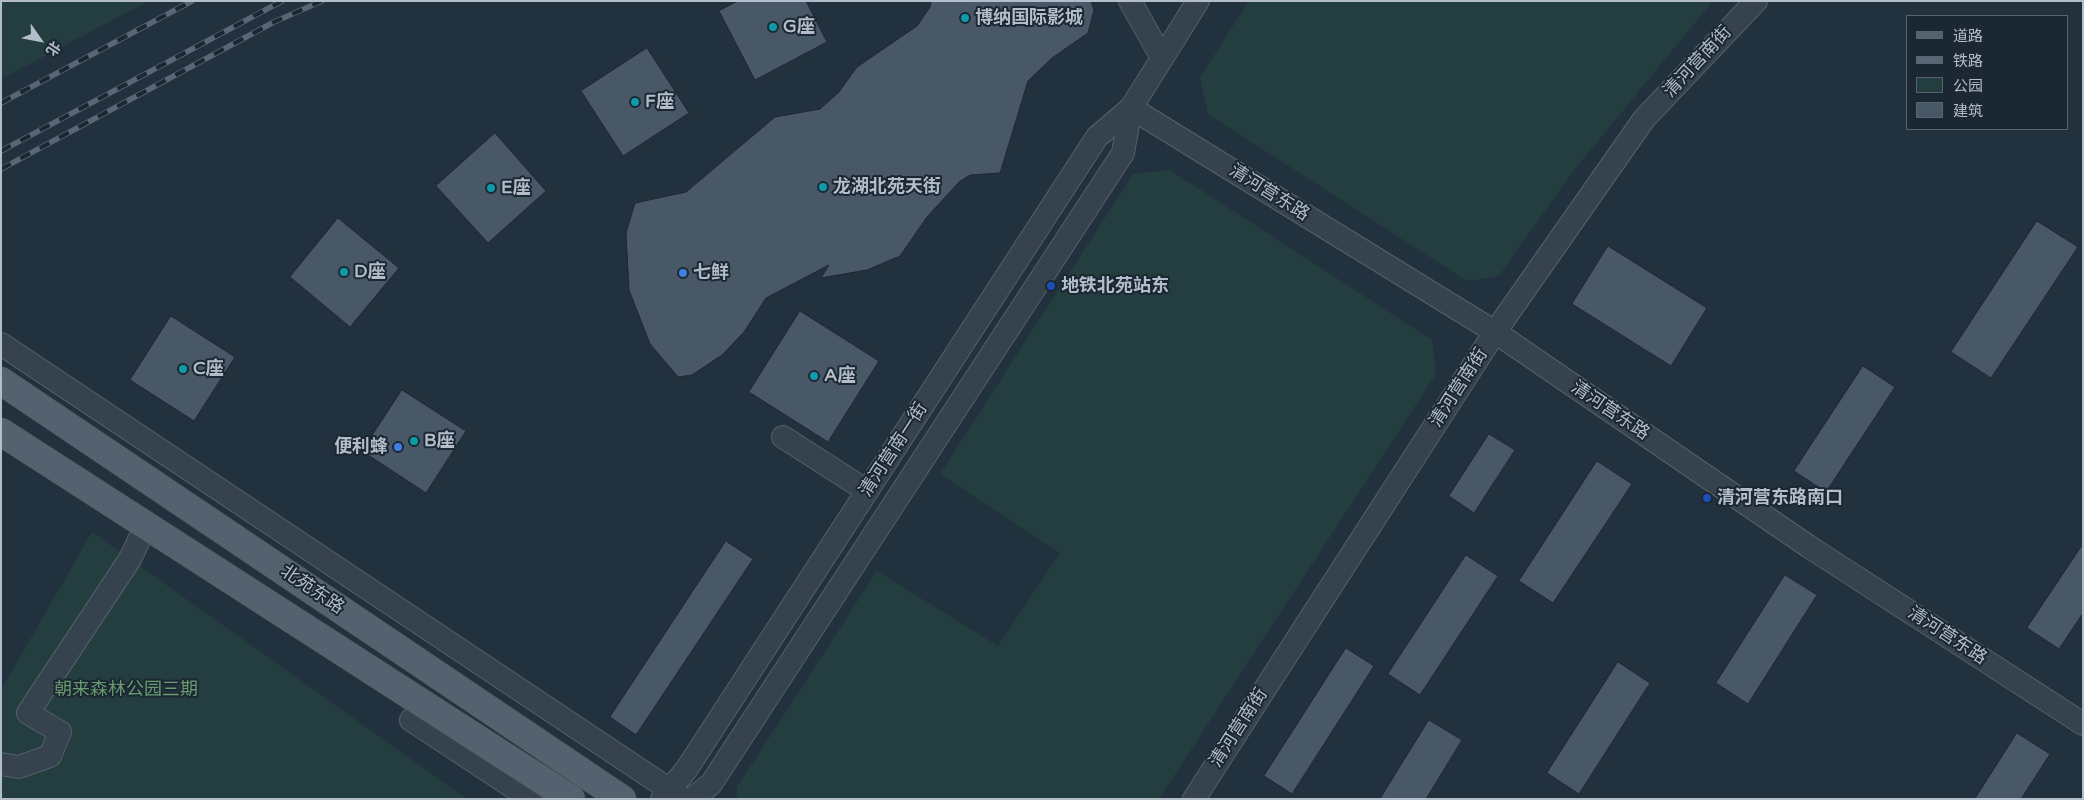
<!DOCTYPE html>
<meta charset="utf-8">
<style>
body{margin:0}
#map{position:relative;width:2084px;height:800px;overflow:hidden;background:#22313e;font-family:"Varela Round","Noto Sans SC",sans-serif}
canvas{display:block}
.frame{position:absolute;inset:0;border:2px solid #b2bdc9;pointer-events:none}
.legend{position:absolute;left:1906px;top:15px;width:162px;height:115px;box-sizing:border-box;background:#1b2733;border:1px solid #57636f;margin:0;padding:6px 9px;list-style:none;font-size:15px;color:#b2bdc9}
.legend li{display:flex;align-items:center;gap:10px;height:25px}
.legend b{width:25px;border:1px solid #57636f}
.north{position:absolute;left:15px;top:15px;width:50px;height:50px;-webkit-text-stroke:4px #1b2733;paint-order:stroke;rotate:123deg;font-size:14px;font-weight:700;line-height:20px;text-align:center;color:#b2bdc9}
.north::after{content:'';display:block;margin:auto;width:18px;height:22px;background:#b2bdc9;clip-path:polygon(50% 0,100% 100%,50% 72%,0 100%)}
</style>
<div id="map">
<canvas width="2084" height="800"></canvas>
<div class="frame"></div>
<ul class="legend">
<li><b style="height:6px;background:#54616e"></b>道路</li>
<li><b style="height:6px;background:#586775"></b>铁路</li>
<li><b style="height:14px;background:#243e3f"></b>公园</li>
<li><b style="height:14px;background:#485867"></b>建筑</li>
</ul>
<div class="north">北</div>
</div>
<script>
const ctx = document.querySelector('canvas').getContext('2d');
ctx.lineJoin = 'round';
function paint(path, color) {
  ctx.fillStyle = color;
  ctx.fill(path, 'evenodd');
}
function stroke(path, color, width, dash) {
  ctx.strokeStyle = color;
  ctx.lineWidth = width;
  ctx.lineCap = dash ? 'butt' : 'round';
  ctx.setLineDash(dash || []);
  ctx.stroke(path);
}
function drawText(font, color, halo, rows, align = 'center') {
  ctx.font = font + ' "Varela Round","Noto Sans SC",sans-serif';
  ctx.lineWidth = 4;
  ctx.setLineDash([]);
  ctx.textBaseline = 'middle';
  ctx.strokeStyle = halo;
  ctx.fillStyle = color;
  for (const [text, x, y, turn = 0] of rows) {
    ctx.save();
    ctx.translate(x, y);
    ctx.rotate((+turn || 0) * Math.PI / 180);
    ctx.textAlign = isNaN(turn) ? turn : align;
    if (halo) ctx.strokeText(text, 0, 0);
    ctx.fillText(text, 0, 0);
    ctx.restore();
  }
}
const green = new Path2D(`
 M1 1H149L1 79Z
 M1249 1H1713L1571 174 1499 276 1467 281 1208 114 1200 77Z
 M1170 170 1432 340 1436 374 1159 799H737V787L877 571 998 646 1060 553 940 474 1133 174Z
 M92 532 467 799H1V690Z`);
const building = new Path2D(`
 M738 1H806L827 42 755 80 719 11Z
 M931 1H1091L1094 10 1088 33 1052 58 1028 81 1000 173 970 175 959 182 927 217 900 256 867 270 821 278 829 265 766 298 744 332 722 355 692 375 678 377 650 344 629 290 626 233 635 203 686 192 775 117 820 109 839 92 857 67 917 26 930 7Z
 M647 48 689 113 623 156 581 91Z
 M495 133 546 191 488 243 436 186Z
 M338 218 399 268 350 327 290 277Z
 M2037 221 2078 247 1991 378 1951 352Z
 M1608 246 1707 308 1671 366 1572 304Z
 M800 311 879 361 828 442 749 392Z
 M171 316 235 357 194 421 130 380Z
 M1863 366 1895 387 1826 492 1794 471Z
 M402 390 466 431 426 493 362 451Z
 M1489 434 1515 450 1474 513 1449 496Z
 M1597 461 1632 484 1553 603 1519 581Z
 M726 541 753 559 636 735 610 717Z
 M2083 544V613L2059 649 2027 628Z
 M1466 555 1498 576 1420 695 1388 674Z
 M1785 575 1817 595 1748 704 1716 683Z
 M1346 648 1374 666 1292 794 1264 776Z
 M1618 662 1650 683 1579 794 1547 773Z
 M1429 720 1462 740 1426 799H1380Z
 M2017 733 2050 754 2021 799H1975Z`);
const minor = new Path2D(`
 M1130 1 1162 58
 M1131 108 1495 332 1808 546 2083 724
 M1 344 682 798
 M783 437 867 491
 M411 720 531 799
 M1 764 19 767 50 756 60 732 28 713 130 559 139 540
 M662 799 686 770 1097 137 1131 108 1198 1
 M692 799 711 784 1123 153 1131 108
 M1194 799 1495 332 1644 119 1756 1`);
const major = new Path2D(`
 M1 381 622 799
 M1 432 571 799`);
const rail = new Path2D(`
 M1 103 192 1
 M1 151 282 1
 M1 169 274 22 322 1`);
const markers = [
 [965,18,5,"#0f9aa8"],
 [773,27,5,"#0f9aa8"],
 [635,102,5,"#0f9aa8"],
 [823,187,5,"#0f9aa8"],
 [491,188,5,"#0f9aa8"],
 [344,272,5,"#0f9aa8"],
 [683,273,5,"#3f7fe0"],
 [1051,286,5,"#1a4fb4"],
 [183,369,5,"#0f9aa8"],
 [814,376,5,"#0f9aa8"],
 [414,441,5,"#0f9aa8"],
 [398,447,5,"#3f7fe0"],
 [1707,498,5,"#1a4fb4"]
];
const poiNames = [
 ["博纳国际影城",975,18],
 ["G座",783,27],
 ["F座",645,102],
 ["龙湖北苑天街",833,187],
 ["E座",501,188],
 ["D座",354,272],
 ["七鲜",693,273],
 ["地铁北苑站东",1061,286],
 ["C座",193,369],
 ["A座",824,376],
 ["B座",424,441],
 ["便利蜂",388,447,"right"],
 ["清河营东路南口",1717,498]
];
const streetNames = [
 ["清河营南街",1698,62,-47],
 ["清河营东路",1269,193,32],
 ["清河营南街",1459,388,-57],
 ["清河营东路",1610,411,34],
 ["清河营南一街",894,450,-57],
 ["北苑东路",312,590,34],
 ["清河营东路",1947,636,33],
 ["清河营南街",1239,728,-57]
];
const parkNames = [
 ["朝来森林公园三期",126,690]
];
paint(green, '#243e3f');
paint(building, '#485867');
stroke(building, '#1d2935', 1);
stroke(minor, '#54606c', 24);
stroke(major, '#424e5a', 29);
stroke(minor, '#36424e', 22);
stroke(major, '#54616e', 28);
stroke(rail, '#586775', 5.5);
stroke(rail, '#1b2733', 4, [11]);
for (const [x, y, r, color] of markers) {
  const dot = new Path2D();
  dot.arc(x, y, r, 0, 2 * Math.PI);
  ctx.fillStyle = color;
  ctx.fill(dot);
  stroke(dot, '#1b2733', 2);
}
drawText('bold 18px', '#b2bdc9', '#1b2733', poiNames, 'left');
drawText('18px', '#b2bdc9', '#1b2733', streetNames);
drawText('18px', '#679b6e', '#1b2733', parkNames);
</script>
